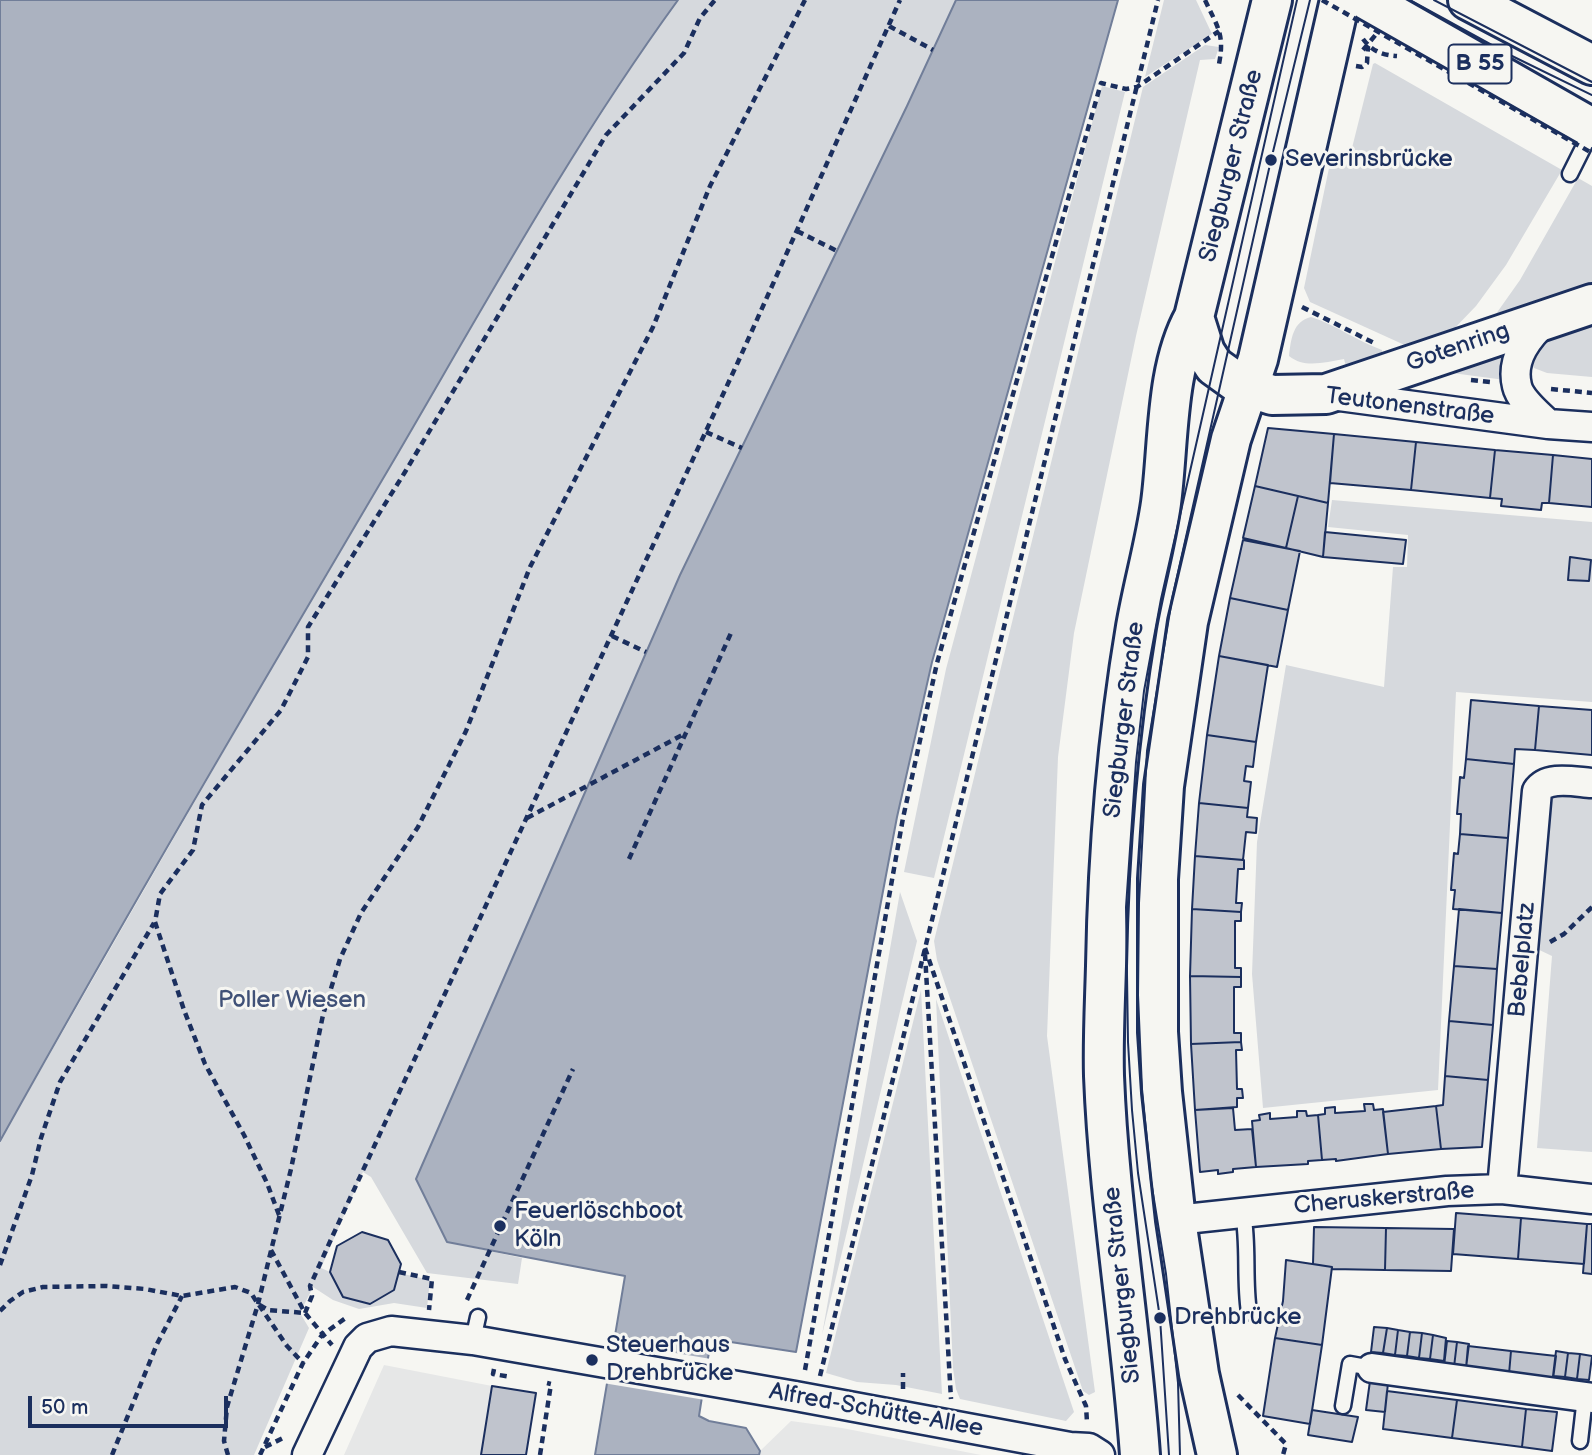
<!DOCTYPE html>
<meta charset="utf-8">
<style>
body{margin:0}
#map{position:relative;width:1592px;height:1455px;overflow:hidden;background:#f6f6f2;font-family:"Balsamiq Sans",sans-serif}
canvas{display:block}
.scale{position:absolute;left:28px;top:1396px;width:200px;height:32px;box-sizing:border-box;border:4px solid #1b2f5e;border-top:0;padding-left:9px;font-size:21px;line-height:24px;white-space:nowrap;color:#1b2f5e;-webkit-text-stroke:5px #f6f6f2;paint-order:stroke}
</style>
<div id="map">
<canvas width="1592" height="1455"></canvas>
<div class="scale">50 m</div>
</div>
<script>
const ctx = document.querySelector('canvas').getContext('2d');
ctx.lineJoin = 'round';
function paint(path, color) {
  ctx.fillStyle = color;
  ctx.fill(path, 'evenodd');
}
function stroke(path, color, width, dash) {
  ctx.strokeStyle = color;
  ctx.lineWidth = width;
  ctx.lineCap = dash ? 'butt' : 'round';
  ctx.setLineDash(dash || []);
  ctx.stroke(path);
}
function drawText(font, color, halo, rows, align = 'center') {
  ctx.font = font + ' "Balsamiq Sans",sans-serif';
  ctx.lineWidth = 6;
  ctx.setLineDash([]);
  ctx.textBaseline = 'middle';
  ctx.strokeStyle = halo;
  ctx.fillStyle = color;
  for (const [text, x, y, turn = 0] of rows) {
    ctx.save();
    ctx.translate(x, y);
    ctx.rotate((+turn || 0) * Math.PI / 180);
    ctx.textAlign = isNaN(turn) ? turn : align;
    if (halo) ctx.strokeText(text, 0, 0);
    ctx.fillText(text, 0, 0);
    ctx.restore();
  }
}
const built = new Path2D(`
 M384 1365 492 1386 481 1455H344Z
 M791 1421 842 1428 981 1455H759L760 1451Z`);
const green = new Path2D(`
 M678 0H956L907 106 680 575 416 1179 447 1242 522 1258 518 1284 427 1273 371 1177 363 1172 321 1268 330 1272 343 1297 370 1304 394 1290 399 1273 430 1280 427 1308 394 1303 359 1309 333 1300 313 1287 300 1313 309 1328 254 1455H0V1141L299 620 544 202 650 39Z
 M1164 0H1196L1212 34 1145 77Z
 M1205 45 1219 47 1215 59 1200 60 1136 336 1074 633 1058 757 1047 1036 1095 1392 1089 1395 1083 1391 937 960 934 941 1143 87Z
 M1375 63 1562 170 1506 265 1476 306 1450 333 1409 347 1310 302 1304 288 1329 168 1348 164 1373 64Z
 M1102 86 1125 92 934 878 904 872 946 669Z
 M1578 178 1592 186V287L1491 321 1520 280Z
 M1311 317C1336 325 1357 341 1382 350V358L1347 370 1344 359C1325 362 1305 369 1289 356 1291 339 1293 321 1311 317Z
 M1592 317V377L1547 373 1534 368 1529 358 1547 334Z
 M1508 348 1505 380 1437 371Z
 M1332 500 1592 522V702L1456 692 1438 1090 1263 1108 1252 974 1257 842 1286 665 1384 687 1393 567H1407L1408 535 1328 527Z
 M1592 787V1152L1537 1148 1552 956 1531 946 1544 796Z
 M900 892 917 941 822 1335Z
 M921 990 942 1394 896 1385 857 1382 826 1373Z
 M936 999 1074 1412 1066 1421 960 1399 956 1389 953 1368Z`);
const water = new Path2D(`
 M0 0H678C571 147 483 308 391 465 259 689 127 913 0 1141Z
 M956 0H1118L932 662 897 817 796 1352 711 1339 699 1416 709 1421 746 1428 760 1451 759 1455H595L625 1276 447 1242 416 1179 680 575 907 106Z`);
const pier = new Path2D(`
 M610 1342 711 1359 705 1400 603 1383Z`);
const building = new Path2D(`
 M1268 428 1334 434 1328 503 1255 486Z
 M1334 434 1416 442 1411 490 1330 483Z
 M1416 442 1495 450 1490 498 1411 490Z
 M1495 450 1553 455 1549 503H1542L1541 510 1501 506 1502 499 1490 498Z
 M1553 455 1592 459V507L1549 503Z
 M1255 486 1298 496 1286 548 1243 538Z
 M1298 496 1328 503 1323 557 1286 548Z
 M1325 532 1406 540 1403 564 1323 557Z
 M1243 540 1300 551 1288 610 1230 598Z
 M1570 557 1591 560 1589 581 1568 580Z
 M1230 598 1288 610 1277 667 1219 656Z
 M1219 656 1268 665 1256 742 1207 735Z
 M1471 700 1539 706 1535 750 1515 749 1514 764 1466 759Z
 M1539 706 1592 710V755L1535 750Z
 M1207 735 1256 742 1253 767 1246 766 1244 781 1251 782 1248 808 1199 803Z
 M1466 759 1514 764 1508 838 1460 834 1461 814H1457L1460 777 1464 778Z
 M1199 803 1248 808 1247 817 1257 818 1256 833 1246 832 1243 860 1195 856Z
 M1460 834 1508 838 1502 913 1453 909 1455 890H1451L1454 853 1458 854Z
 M1195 856 1244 860V869H1238L1236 903H1242L1241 912 1192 909Z
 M1192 909 1241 912V921H1235V968H1241V977L1190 976Z
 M1459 909 1502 913 1497 969 1454 966Z
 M1454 966 1497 969 1493 1025 1449 1021Z
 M1190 976 1241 977V987H1234V1033H1241V1042L1191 1044Z
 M1449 1021 1493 1025 1488 1080 1445 1076Z
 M1241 1042 1242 1050H1236L1237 1089H1242L1243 1098H1237V1107L1195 1110 1191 1044Z
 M1445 1076 1488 1080 1482 1147 1441 1149 1436 1106 1443 1105Z
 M1364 1104H1373L1374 1110 1383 1109 1388 1154 1336 1161V1159L1322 1160 1318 1115 1325 1114V1108L1335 1107V1113L1365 1111Z
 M1436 1106 1441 1149 1388 1154 1383 1112Z
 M1233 1108 1235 1130 1252 1129 1256 1167 1233 1169V1172L1218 1174V1170L1200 1172 1195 1110Z
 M1297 1111H1306L1307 1116 1318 1115 1322 1160 1308 1161V1164L1256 1167 1252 1121 1260 1120 1259 1115 1270 1113V1119L1297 1117Z
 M1456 1213 1521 1218 1518 1259 1453 1254Z
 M1521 1218 1587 1224 1584 1264 1518 1259Z
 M1587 1224H1592V1274L1583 1273Z
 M1314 1227 1386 1228 1385 1270 1332 1269V1267L1313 1264Z
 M1386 1228 1454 1229 1451 1271 1385 1270Z
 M362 1232 388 1240 401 1264 394 1290 370 1304 343 1297 330 1272 337 1246Z
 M1286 1260 1332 1267 1322 1345 1275 1338 1283 1301Z
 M1374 1327 1387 1328 1383 1353 1371 1352Z
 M1387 1328 1398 1330 1395 1355 1383 1353Z
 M1398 1330 1410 1332 1407 1356 1395 1355Z
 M1410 1332 1422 1333 1419 1358 1407 1356Z
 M1422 1333 1433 1335 1430 1359 1419 1358Z
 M1433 1335 1446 1338 1444 1361 1430 1359Z
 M1275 1338 1322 1345 1310 1424 1263 1416Z
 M1447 1341 1457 1342 1454 1367 1444 1366Z
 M1457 1342 1469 1344 1466 1368 1454 1367Z
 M1468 1346 1511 1351 1509 1374 1466 1368Z
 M1511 1351 1556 1356 1553 1379 1509 1374Z
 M1556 1351 1568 1353 1565 1377 1553 1376Z
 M1568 1353 1580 1354 1577 1379 1565 1377Z
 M1580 1354 1592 1356 1589 1380 1577 1379Z
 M1370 1381 1388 1383 1385 1412 1366 1410Z
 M492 1386 536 1393 526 1455H481Z
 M1387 1391 1457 1400 1452 1438 1383 1429Z
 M1457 1400 1526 1409 1522 1447 1452 1438Z
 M1526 1409 1557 1412 1552 1451 1522 1447Z
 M1312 1410 1358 1417 1352 1442 1308 1435Z`);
const path = new Path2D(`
 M1205 0C1217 26 1225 34 1219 64L1223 65
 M889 26 933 50
 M1363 39C1372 51 1382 55 1397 56
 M1356 66 1362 67 1367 63 1368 46
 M797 231 837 251
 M1302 307 1376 344
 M1471 380 1490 382
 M1551 389 1592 393
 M706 432 742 448
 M612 636 646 652
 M527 818 686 733
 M629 859 731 633
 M1550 942 1564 934 1592 907
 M925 948 1065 1359 1086 1406 1087 1422
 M925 954 951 1399
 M279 1215 267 1183 244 1135 205 1064 184 1010 155 922 160 894 193 850 202 805 281 710 308 657V627L405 472 606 135 684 53 700 18 715 0
 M271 1250 305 1313 332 1345
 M0 1265 32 1175 41 1138 60 1082 154 923
 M399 1272 432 1279 429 1310
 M467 1300 573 1069
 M259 1305 287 1346 303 1363
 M0 1311 10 1301 23 1292 43 1287 106 1286 145 1289 182 1296 235 1287 251 1293 258 1304 268 1310 305 1313
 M305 1313 312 1296 310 1286 333 1235 738 362 900 0
 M494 1369 493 1374 511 1377
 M805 1370 903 818 937 663 1101 83 1126 89 1137 87 1219 31
 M820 1376 1158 0
 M903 1389V1373
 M1238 1395 1286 1444 1283 1455
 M265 1447 285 1437
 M112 1455 157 1344 182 1296
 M228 1455 224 1441 227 1407 258 1304 291 1169 323 1015 340 959 361 913 418 827 466 731 530 567 653 327 710 186 805 0
 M260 1455 303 1363 322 1335 347 1317
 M540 1455 551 1384 547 1383`);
const lane = new Path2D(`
 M1570 174 1592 130
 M1243 1213C1249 1246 1244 1279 1249 1312
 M473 1340 478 1317
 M1343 1406 1350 1364 1372 1368
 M1580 1441 1585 1397`);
const street = new Path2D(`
 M1547 319C1529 336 1510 358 1517 386 1520 400 1538 414 1548 424
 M1332 395 1548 424 1592 427
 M1502 1189 1537 791C1547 775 1575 782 1592 783
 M1176 1220 1447 1191 1502 1189 1592 1199
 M1372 1368 1592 1398
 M307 1455 358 1347 367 1338 391 1331 473 1340 795 1396 1070 1447 1089 1448 1100 1455`);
const secondary = new Path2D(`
 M1194 317 1205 352 1214 366 1239 384 1272 395 1326 394 1592 304
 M1140 1455C1131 1328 1109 1203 1104 1076 1103 1040 1105 1003 1106 966 1108 852 1117 740 1136 627 1143 586 1155 545 1161 503 1169 444 1165 369 1194 317L1272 0
 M1217 1455 1199 1374 1176 1220 1162 1092 1158 1032V879L1164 786 1188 622 1231 439 1258 359 1340 0`);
const primary = new Path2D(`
 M1367 0 1592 128
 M1468 0 1592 65`);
const tram = new Path2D(`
 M1410 0 1510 55 1592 95
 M1434 0 1592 82
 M1169 1455 1160 1318 1138 1173 1132 1110 1128 1042 1126 907 1136 762 1144 691 1161 599 1297 0
 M1180 1455 1178 1383 1166 1274 1151 1181 1142 1089 1138 995 1139 903 1147 751 1172 599 1271 160 1310 0`);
const pathBridge = new Path2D(`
 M1322 0 1592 153
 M1363 50 1378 32`);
const markers = [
 [1271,160,7,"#1b2f5e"],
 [500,1226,7,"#1b2f5e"],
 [1160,1318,7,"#1b2f5e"],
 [592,1360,7,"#1b2f5e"]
];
const shields = [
 [1480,64,63]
];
const shieldNames = [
 ["B 55",1480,64]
];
const poiNames = [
 ["Severinsbrücke",1285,160],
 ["Feuerlöschboot",514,1212],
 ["Köln",514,1240],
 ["Drehbrücke",1174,1318],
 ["Steuerhaus",606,1346],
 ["Drehbrücke",606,1374]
];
const streetNames = [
 ["Siegburger Straße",1232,166,-76],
 ["Gotenring",1458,348,-19],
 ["Teutonenstraße",1410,407,7],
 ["Siegburger Straße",1125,720,-83],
 ["Bebelplatz",1523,960,-85],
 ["Cheruskerstraße",1384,1199,-5],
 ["Siegburger Straße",1123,1285,-96],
 ["Alfred-Schütte-Allee",876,1411,10]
];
const parkNames = [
 ["Poller Wiesen",292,1001]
];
paint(built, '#e6e7e7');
paint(green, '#d6d9dd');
paint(water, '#abb2c0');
stroke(water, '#717e99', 2);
paint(pier, '#f6f6f2');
paint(building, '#c0c4cd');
stroke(building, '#1b2f5e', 2);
stroke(lane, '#1b2f5e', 19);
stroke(street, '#1b2f5e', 33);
stroke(secondary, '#1b2f5e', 44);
stroke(primary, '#1b2f5e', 44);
stroke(path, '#1b2f5e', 4.5, [7, 5]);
stroke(lane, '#f6f6f2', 14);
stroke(street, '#f6f6f2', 28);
stroke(secondary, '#f6f6f2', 38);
stroke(primary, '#f6f6f2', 38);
stroke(tram, '#1b2f5e', 2);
stroke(pathBridge, '#1b2f5e', 4.5, [7, 5]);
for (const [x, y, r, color] of markers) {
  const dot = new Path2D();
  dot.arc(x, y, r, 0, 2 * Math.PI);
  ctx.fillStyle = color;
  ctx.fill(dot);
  stroke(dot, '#f6f6f2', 2.5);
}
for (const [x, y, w] of shields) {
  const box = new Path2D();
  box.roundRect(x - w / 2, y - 19.5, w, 39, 5);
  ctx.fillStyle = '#f6f6f2';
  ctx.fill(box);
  stroke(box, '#1b2f5e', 2);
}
drawText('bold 23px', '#1b2f5e', null, shieldNames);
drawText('24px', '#1b2f5e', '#f6f6f2', poiNames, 'left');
drawText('24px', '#1b2f5e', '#f6f6f2', streetNames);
drawText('24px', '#405177', '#f6f6f2', parkNames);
</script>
